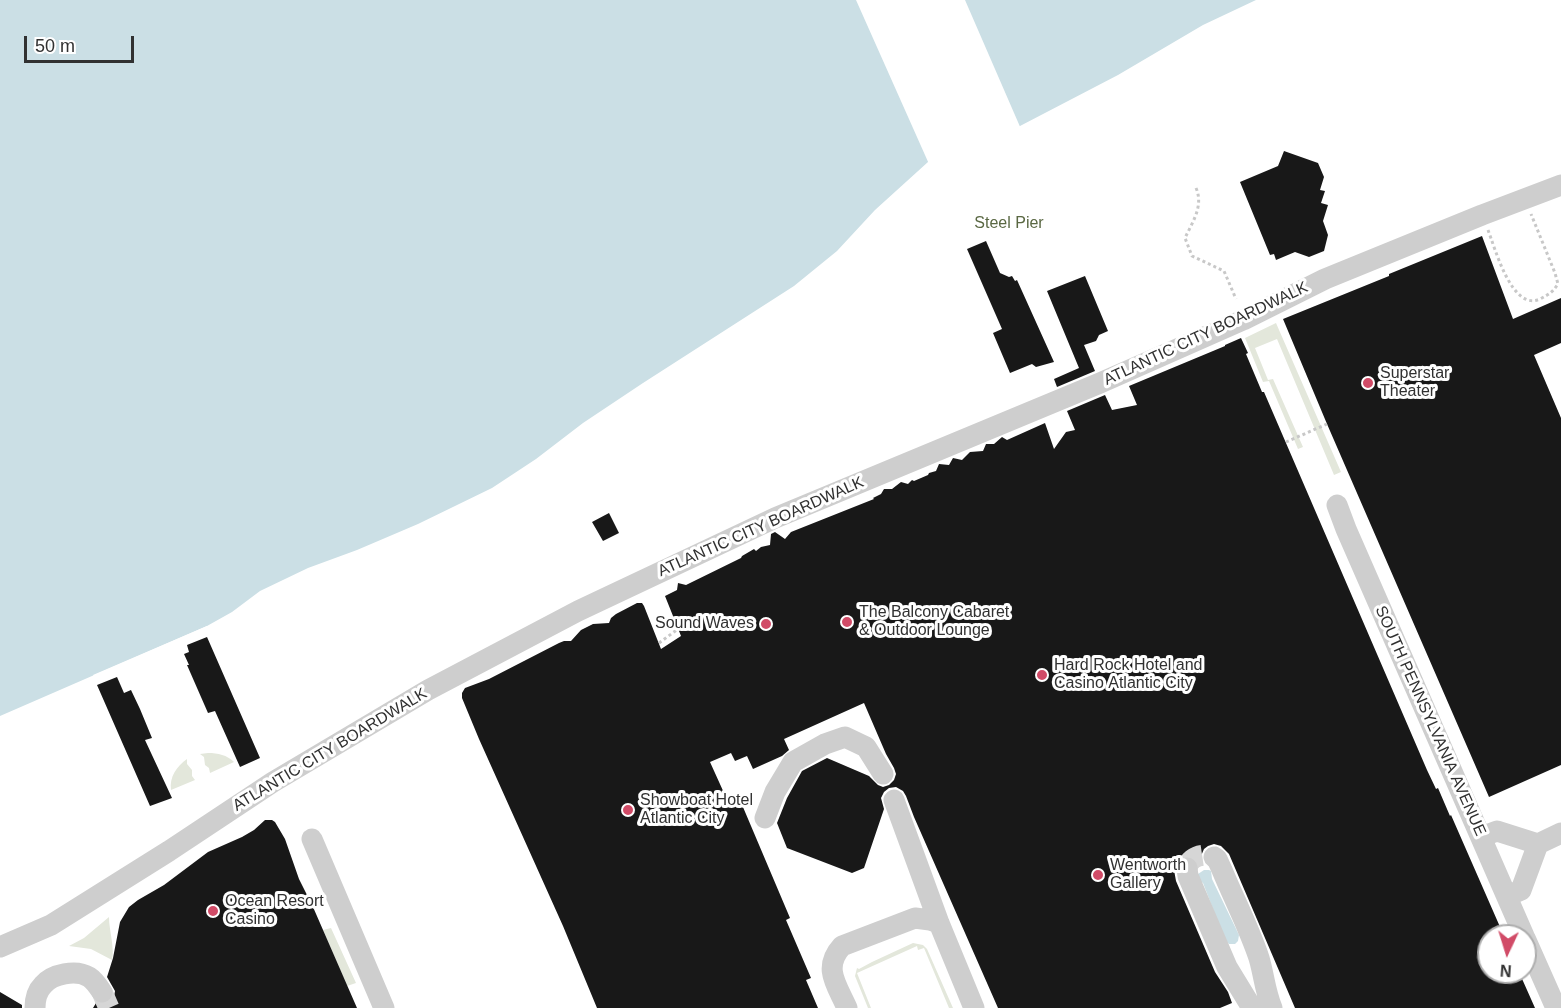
<!DOCTYPE html>
<style>
body{margin:0}
#map{position:relative;width:1561px;height:1008px;overflow:hidden;background:#fff;font-family:Arial,sans-serif}
canvas{display:block}
.north{position:absolute;left:1477px;top:924px;width:60px;height:60px;box-sizing:border-box;background:#fff;border:2px solid #adadad;border-radius:50%;rotate:184deg;font-size:16px;font-weight:700;line-height:24px;text-align:center;color:#313131}
.north::after{content:'';display:block;margin:auto;width:21px;height:27px;background:#d14b67;clip-path:polygon(50% 0,100% 100%,50% 72%,0 100%)}
.scale{position:absolute;left:24px;top:36px;width:110px;height:27px;box-sizing:border-box;border:3px solid #313131;border-top:0;padding-left:8px;font-size:18px;line-height:21px;white-space:nowrap;color:#313131;-webkit-text-stroke:4px #fff;paint-order:stroke}
</style>
<div id="map">
<canvas width="1561" height="1008"></canvas>
<div class="north">N</div>
<div class="scale">50 m</div>
</div>
<script>
const ctx = document.querySelector('canvas').getContext('2d');
ctx.lineJoin = 'round';
function paint(path, color) {
  ctx.fillStyle = color;
  ctx.fill(path, 'evenodd');
}
function stroke(path, color, width, dash) {
  ctx.strokeStyle = color;
  ctx.lineWidth = width;
  ctx.lineCap = dash ? 'butt' : 'round';
  ctx.setLineDash(dash || []);
  ctx.stroke(path);
}
function drawText(font, color, halo, rows, align = 'center') {
  ctx.font = font + ' Arial,sans-serif';
  ctx.lineWidth = 6;
  ctx.setLineDash([]);
  ctx.textBaseline = 'middle';
  ctx.strokeStyle = halo;
  ctx.fillStyle = color;
  for (const [text, x, y, turn = 0] of rows) {
    ctx.save();
    ctx.translate(x, y);
    ctx.rotate((+turn || 0) * Math.PI / 180);
    ctx.textAlign = isNaN(turn) ? turn : align;
    if (halo) ctx.strokeText(text, 0, 0);
    ctx.fillText(text, 0, 0);
    ctx.restore();
  }
}
const green = new Path2D(`
 M1276 323 1341 472 1334 475 1277 339 1255 348 1268 380 1273 379 1303 447 1298 449 1269 381 1263 382 1245 338Z
 M208 753C218 753 227 755 234 762L210 773 209 768 205 765 204 757 200 754Z
 M187 759V764L192 770V776L195 780 171 790C169 777 177 766 187 759Z
 M109 917C109 930 115 949 112 960L91 949 69 946 84 938Z
 M331 928 356 983 347 986 323 930Z
 M913 943 923 945 927 949 953 1008H949L924 948 918 950 917 946 857 973 871 1008H868L855 976 857 968 859 969 872 962Z`);
const water = new Path2D(`
 M0 0H1256L1203 25 1118 75 1020 126 928 162 875 210 837 251 794 286 643 383 583 423 536 459 492 488 418 524 357 550 308 568 260 591 232 612 207 626 0 716Z
 M1204 870H1209L1211 871 1212 879 1239 935 1238 941 1235 944H1229L1225 940 1203 883 1199 881 1198 874Z`);
const pier = new Path2D(`
 M856 0H965L1021 129 929 164Z
 M207 626 208 628 94 677 93 675Z`);
const building = new Path2D(`
 M1284 151 1318 163 1324 177 1320 190 1325 191 1321 203 1328 205 1323 221 1328 235 1324 251 1309 257 1295 252 1276 260 1274 254 1270 255 1240 182 1278 166Z
 M1482 236 1513 319 1561 298V343L1534 355 1561 418V765L1489 797 1327 424 1283 319 1389 276V274Z
 M986 241 1000 273 1009 277 1012 276 1015 281 1017 280 1054 362 1036 367 1032 364 1010 373 993 333 1002 329 967 249Z
 M1085 276 1108 331 1099 335 1096 341 1084 345 1095 371 1057 387 1054 379 1079 368 1047 291Z
 M1241 338 1248 353 1246 354 1262 392H1264L1427 770 1436 789 1438 788 1450 816 1451 815 1504 936H1489V972H1519L1535 1008H1295L1229 854 1221 846 1214 844 1208 846 1204 849 1201 856 1202 862 1198 863 1192 857 1185 855 1179 858 1176 863 1174 870 1176 881 1215 972 1228 992 1232 1003 1220 1008H998L914 817 906 796 903 791 896 787 889 788 884 792 881 798 884 809 864 868 852 873 787 848 777 823 787 798 802 771 827 758 869 776 878 785 883 787 889 785 894 780 896 774 894 768 886 754 864 703 784 739 789 750 782 756 753 769 747 756 735 761 731 753 710 762 729 804 740 800 790 918 786 920 811 978 806 980 818 1008H597L563 926 479 739 462 698V693L465 688 489 679 559 643 564 641H571L581 630 593 624 609 623 611 618 616 614 637 603H642L644 606 661 649 681 636 665 596 677 590 678 583 686 585 741 558 742 556 754 549 756 551 761 547 770 545 771 534 775 532 785 539 791 532 874 499 873 498 881 494 884 489H892L901 482 908 484 912 480 914 481 928 475 929 473 936 471 939 464 949 465 953 458 962 460 970 452 983 451 986 444H994L1002 437 1007 440 1045 423 1054 449 1066 432 1075 430 1067 411 1105 395 1112 410 1137 405 1129 386 1225 346V345Z
 M609 513 619 533 603 541 592 522Z
 M207 637 260 758 240 767 215 711 208 713 187 665H189L184 654 189 652 187 645Z
 M117 677 124 693 131 690 140 709 152 738 145 740 172 798 150 806 97 685Z
 M265 820H272L275 822 285 839 299 879 313 907 357 1008H93L96 1003 102 1005 109 1003 114 997 115 991 107 977 113 958 120 922 129 907 138 900 164 885 208 852 242 837 254 830Z
 M0 992 22 1005V1008H0Z`);
const minorTunnel = new Path2D(`
 M1187 868C1189 857 1204 852 1214 857
 M102 992 109 1008`);
const path = new Path2D(`
 M1196 188C1204 206 1192 223 1185 238L1192 256 1224 271 1236 299
 M1488 230C1495 248 1512 312 1540 299 1549 294 1552 293 1558 284L1555 273 1531 214
 M1286 442 1327 424
 M659 643 678 629`);
const minor = new Path2D(`
 M1337 505 1346 529 1524 936
 M894 800 939 923 974 1008
 M765 818 775 792 793 762 825 744 845 737 866 747 883 774
 M1481 837 1497 831 1538 844 1521 890 1507 896
 M312 839 384 1008
 M1538 844 1561 833
 M1214 857 1217 859 1222 870C1234 899 1249 928 1259 958 1264 975 1265 991 1272 1008
 M1187 868 1188 876 1227 967 1252 1008
 M1525 938 1556 1008
 M0 947 51 925 169 851 273 782 428 690 578 611 775 518 1100 383 1243 320 1325 279 1482 215 1561 185
 M35 1008C35 1000 37 991 43 985 52 974 76 969 89 977 94 980 98 986 102 992
 M847 1008C837 985 822 968 842 946L915 918 930 920 939 923`);
const markers = [
 [1368,383,6,"#d14b67"],
 [847,622,6,"#d14b67"],
 [766,624,6,"#d14b67"],
 [1042,675,6,"#d14b67"],
 [628,810,6,"#d14b67"],
 [1098,875,6,"#d14b67"],
 [213,911,6,"#d14b67"]
];
const parkNames = [
 ["Steel Pier",1009,224]
];
const streetNames = [
 ["ATLANTIC CITY BOARDWALK",1206,334,-25],
 ["ATLANTIC CITY BOARDWALK",761,527,-24],
 ["SOUTH PENNSYLVANIA AVENUE",1430,721,66],
 ["ATLANTIC CITY BOARDWALK",330,750,-31]
];
const poiNames = [
 ["Superstar",1380,374],
 ["Theater",1380,392],
 ["The Balcony Cabaret",859,613],
 ["& Outdoor Lounge",859,631],
 ["Sound Waves",754,624,"right"],
 ["Hard Rock Hotel and",1054,666],
 ["Casino Atlantic City",1054,684],
 ["Showboat Hotel",640,801],
 ["Atlantic City",640,819],
 ["Wentworth",1110,866],
 ["Gallery",1110,884],
 ["Ocean Resort",225,902],
 ["Casino",225,920]
];
paint(green, '#e3e7db');
paint(water, '#cbdfe5');
paint(pier, '#fff');
paint(building, '#181818');
stroke(minorTunnel, '#d6d6d6', 21, [21, 10]);
stroke(path, '#c8c8c8', 3, [3, 3]);
stroke(minor, '#cecece', 21);
for (const [x, y, r, color] of markers) {
  const dot = new Path2D();
  dot.arc(x, y, r, 0, 2 * Math.PI);
  ctx.fillStyle = color;
  ctx.fill(dot);
  stroke(dot, '#fff', 2);
}
drawText('16px', '#5a6843', '#fff', parkNames);
drawText('16px', '#313131', '#fff', streetNames);
drawText('16px', '#313131', '#fff', poiNames, 'left');
</script>
